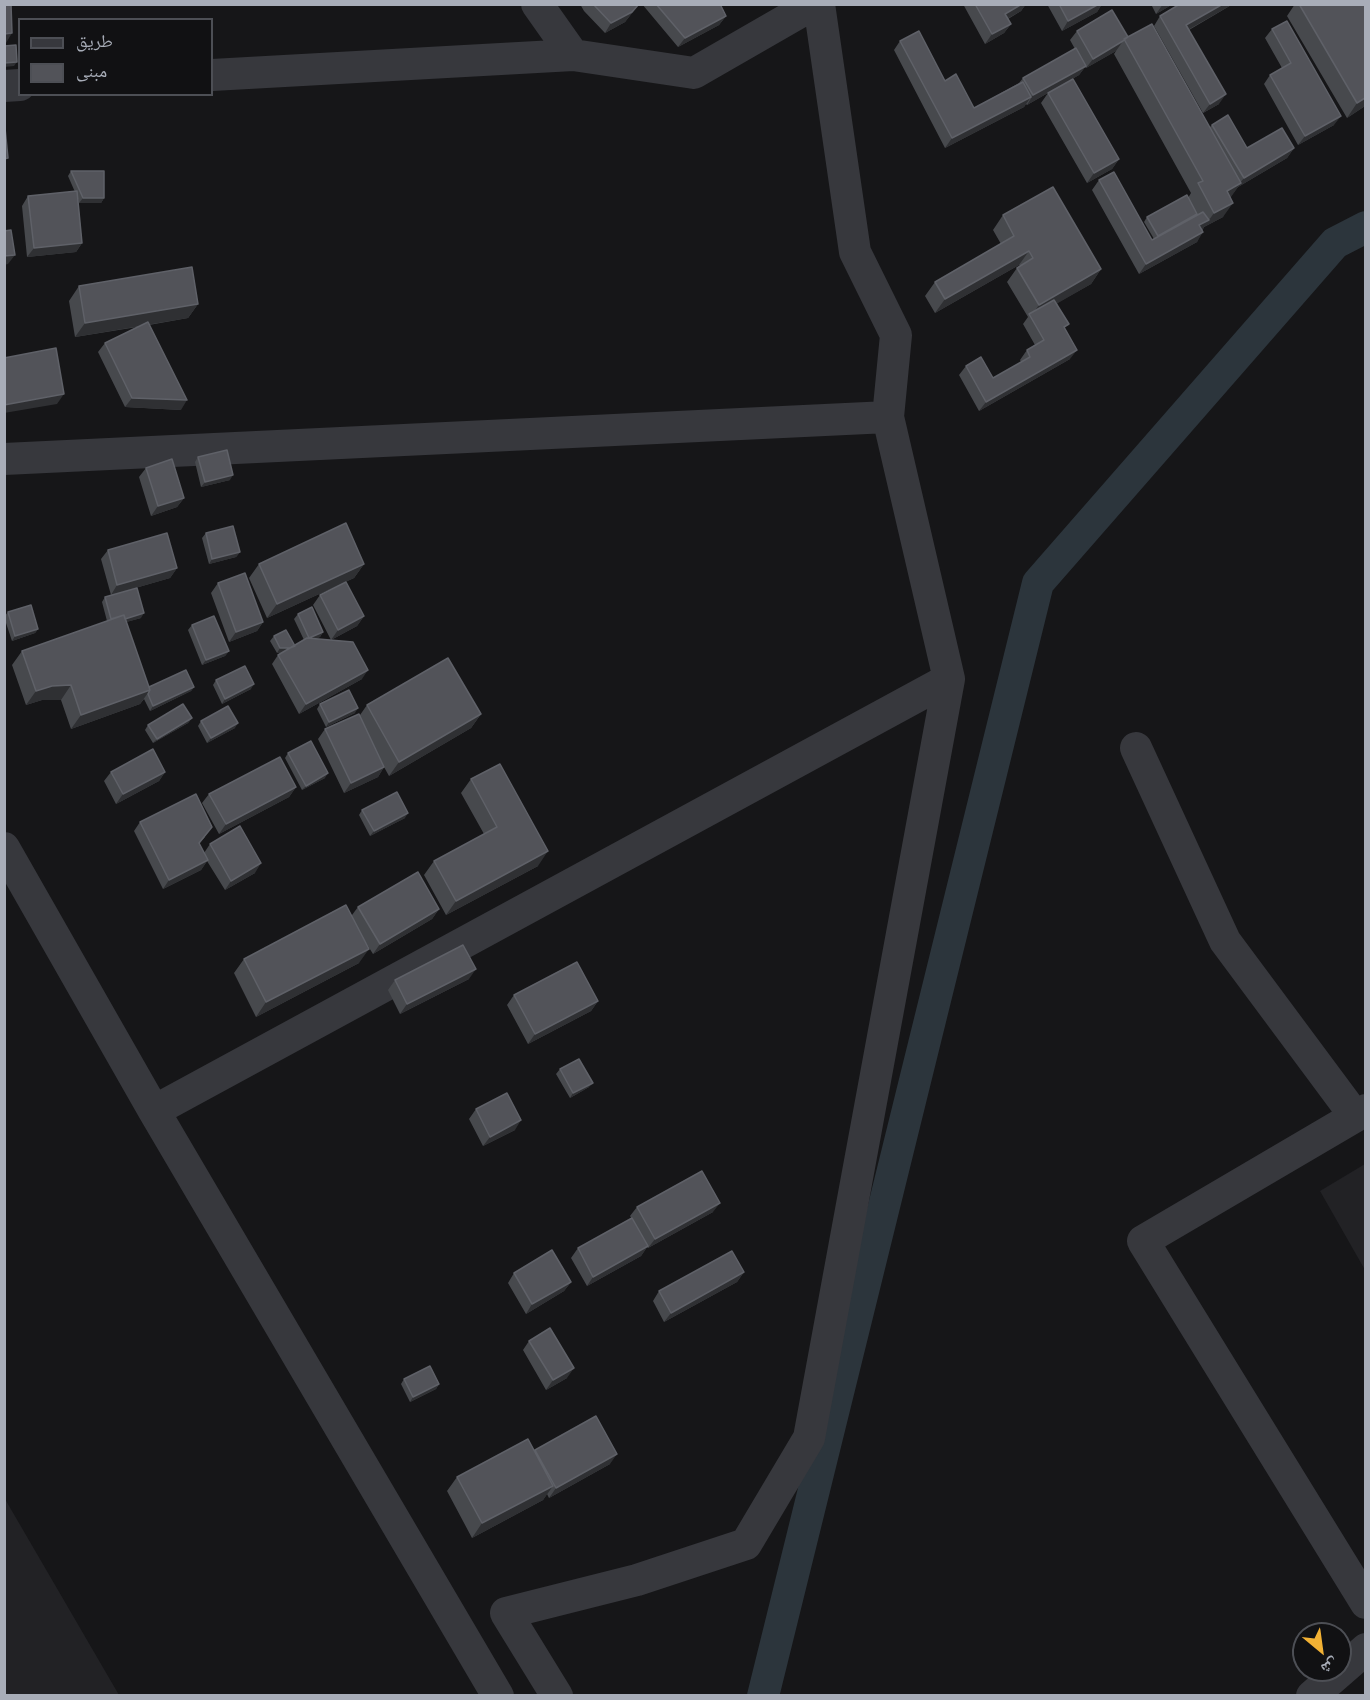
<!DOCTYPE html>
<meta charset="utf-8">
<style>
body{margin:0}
#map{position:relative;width:1370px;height:1700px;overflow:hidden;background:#161618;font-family:Figtree,"Noto Naskh Arabic",sans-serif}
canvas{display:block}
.frame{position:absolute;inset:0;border:6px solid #a8adb8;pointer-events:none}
.legend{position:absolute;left:18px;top:18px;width:195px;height:78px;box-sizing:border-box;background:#111113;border:2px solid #4d4f55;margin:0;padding:8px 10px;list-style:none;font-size:18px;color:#a8adb8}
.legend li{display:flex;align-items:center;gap:12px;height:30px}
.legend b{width:30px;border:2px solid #4d4f55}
.north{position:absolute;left:1292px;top:1622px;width:60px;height:60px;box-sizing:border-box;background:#111113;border:2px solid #4d4f55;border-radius:50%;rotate:151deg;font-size:16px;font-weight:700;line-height:24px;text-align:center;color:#a8adb8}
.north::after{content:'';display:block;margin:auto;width:21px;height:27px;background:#f2b134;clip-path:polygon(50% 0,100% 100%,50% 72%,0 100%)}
</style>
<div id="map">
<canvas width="1370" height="1700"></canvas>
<div class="frame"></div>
<ul class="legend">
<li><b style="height:8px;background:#37383d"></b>طريق</li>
<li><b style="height:16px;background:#525359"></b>مبنى</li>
</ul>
<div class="north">ش</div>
</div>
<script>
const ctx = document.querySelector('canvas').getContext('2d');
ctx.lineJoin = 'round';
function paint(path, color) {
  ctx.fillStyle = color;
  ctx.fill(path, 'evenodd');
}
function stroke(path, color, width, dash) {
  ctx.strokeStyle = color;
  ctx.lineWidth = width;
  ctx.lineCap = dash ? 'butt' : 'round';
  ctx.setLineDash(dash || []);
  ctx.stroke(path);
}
const built = new Path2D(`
 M1365 1164V1270L1320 1191Z
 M4 1499H5L119 1695H5Z`);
const canal = new Path2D(`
 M763 1696 1038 583 1335 243 1366 227`);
const street = new Path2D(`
 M537 4 573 55
 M212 75 573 55 694 73 814 4
 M4 86 20 85
 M4 459 888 417
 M1136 748 1225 941 1355 1116
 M4 848 154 1111 498 1696
 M1366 1110 1143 1241 1366 1603
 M154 1111 949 679
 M557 1696 506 1613 637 1580 746 1544 809 1438 949 679 888 417 896 335 855 252 819 4
 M1312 1696 1366 1649`);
const wall = new Path2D(`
 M580 4H639L625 22 605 33 584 11Z
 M642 4H720L726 16 719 25 678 47Z
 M963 4H1026L1021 11 1008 19 1011 24 1004 33 985 44Z
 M1047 4H1102L1097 12 1062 31Z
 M1151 4H1173L1156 14Z
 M1180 4H1233L1189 30 1219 104 1203 113 1154 26 1160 16Z
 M1295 4H1365V106L1347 118 1287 16Z
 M1272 29 1334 125 1298 145 1264 84 1270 75 1282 68 1265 38Z
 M1077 31 1128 37 1210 127 1212 125 1247 148H1294L1287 158 1238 187 1230 197 1223 217 1204 227 1197 242 1139 274 1092 190 1099 180 1152 240 1154 239 1144 222 1147 217 1188 198 1191 193 1114 54 1116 51 1086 68 1085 67 1079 75 1027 105 1026 104 1024 107 945 148 894 50 900 41 974 108 1019 83 1023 78 1075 49 1070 40Z
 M1048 93 1119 159 1112 169 1087 183 1041 103Z
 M71 171 104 198 101 203H79L78 199 82 243 76 252 27 257 22 206 28 196 75 192 68 176Z
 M1003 215 1101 269 1091 284 1057 303 1065 330 1070 359 979 411 959 375 966 366 993 378 1021 362 1020 360 1027 350 1035 345 1023 324 1028 317 1007 282 1017 268 1020 266 1019 265 935 313 925 296 935 282 1001 244 993 230Z
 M79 286 198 304 188 318 149 325 181 410 125 407 98 352 105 343 137 327 75 337 69 301Z
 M198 457 230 480 201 487 195 462Z
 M146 468 184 498 177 507 151 516 139 477Z
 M206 533 240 552 236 557 209 564 202 538Z
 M108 550 177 568 170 578 111 595 101 559Z
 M259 564H364L354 578 267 618 249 578Z
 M218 583 263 622 257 631 229 642 211 593Z
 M320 595 364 616 357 626 331 640 313 605Z
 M105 597 141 618 126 622 149 688 194 687 191 691 150 711 144 699 140 704 71 729 61 700H42L26 705 12 665 22 651 107 621 102 602Z
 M8 612 38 629 35 633 12 641 4 617Z
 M298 614 323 632 320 637 314 639 362 679 299 714 272 664 278 655 281 653H277L270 641 274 636 295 645 304 640 294 619Z
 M192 625 229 651 225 656 202 665 188 630Z
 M216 680 251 689 222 704 213 685Z
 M320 704 355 713 326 727 317 709Z
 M367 705 481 714 471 728 389 776 384 767 378 777 344 793 318 739 325 729 360 715Z
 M192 718 188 723 153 743 145 730 148 725Z
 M201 721 235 728 207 743 198 726Z
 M288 753 325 778 302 790 285 758Z
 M111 772H165L159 781 116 804 104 781Z
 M471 779 538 866 446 915 424 875 434 861 484 834 461 793Z
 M296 787 289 797 219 834 202 803 209 794Z
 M362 810 405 818 370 836 359 815Z
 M140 822 205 837 199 844 204 853 210 844 255 873 225 890 207 861 201 870 163 889 134 831Z
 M358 907 439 909 432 919 373 954 363 938 359 963 256 1017 234 973 244 959 352 915Z
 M469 979 400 1014 388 990 395 980Z
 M514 995 598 1001 591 1011 528 1044 507 1005Z
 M560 1069 589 1087 570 1098 556 1074Z
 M476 1109 515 1130 483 1146 469 1119Z
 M637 1207 713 1212 648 1248 647 1247 641 1256 587 1286 571 1258 578 1248 632 1219 630 1216Z
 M744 1272 737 1282 664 1322 653 1301 659 1291Z
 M514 1273 571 1282 564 1291 526 1314 508 1283Z
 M529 1341 567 1378 546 1390 523 1350Z
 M404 1379 439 1384 436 1389 410 1402 401 1384Z
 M534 1450 610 1464 549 1498 547 1494 543 1500 472 1538 447 1491 457 1477Z`);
const shadedWall = new Path2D(`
 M639 4 625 22 605 33 611 23Z
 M1022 4H1026L1021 11 998 24 1005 14Z
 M1099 4H1102L1097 12 1062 31 1068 21Z
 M1163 4H1173L1156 14Z
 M1223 4H1233L1179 35 1186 25Z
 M726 16 719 25 678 47 685 38Z
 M1011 24 1004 33 985 44 992 34Z
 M12 33 6 43H4V34Z
 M1123 41 1116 51 1086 68 1093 59Z
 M17 62 14 66 4 67V63Z
 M1086 66 1079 75 1027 105 1033 95Z
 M1226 94 1219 104 1203 113 1210 104Z
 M1031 97 1024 107 945 148 952 138Z
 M1365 98V106L1347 118 1357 103Z
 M1341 116 1334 125 1298 145 1305 136Z
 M1294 148 1287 158 1238 187 1231 197 1217 205 1227 191 1240 183 1244 178Z
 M1119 159 1112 169 1087 183 1094 173Z
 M83 198H104L101 203H79Z
 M1233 203 1223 217 1204 227 1214 213Z
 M1209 220 1202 230 1199 225Z
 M1203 232 1197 242 1139 274 1146 264Z
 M82 243 76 252 27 257 34 248Z
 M1029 251 1019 265 935 313 945 299Z
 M15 255 8 264 4 265V256Z
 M1101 269 1091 284 1032 318 1031 316 1039 305Z
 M198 304 188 318 75 337 85 323Z
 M1077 350 1070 359 979 411 986 402Z
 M64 394 57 404 4 413V405Z
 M132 398 187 400 181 410 125 407Z
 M233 475 230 480 201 487 205 482Z
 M184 498 177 507 151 516 158 506Z
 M240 552 236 557 209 564 212 559Z
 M364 564 354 578 267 618 277 604Z
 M177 568 170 578 111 595 117 585Z
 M144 613 141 618 109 627 112 623Z
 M364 616 357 626 331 640 338 630Z
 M263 622 257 631 229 642 236 632Z
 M38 629 35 633 12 641 15 636Z
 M323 632 320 637 305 643 309 638Z
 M280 648H296L293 653H277Z
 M229 651 225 656 202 665 206 660Z
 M368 670 362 679 299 714 306 704Z
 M254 684 251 689 222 704 225 699Z
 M71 685 61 700H42L26 705 36 691 52 686Z
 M194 687 191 691 150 711 153 706Z
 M150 690 140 704 71 729 81 715Z
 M358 708 355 713 326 727 329 722Z
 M481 714 471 728 389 776 399 762Z
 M192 718 188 723 153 743 157 739Z
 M238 723 235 728 207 743 211 738Z
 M384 767 378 777 344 793 351 783Z
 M165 772 159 781 116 804 123 794Z
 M328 773 325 778 302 790 306 786Z
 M296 787 289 797 219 834 226 824Z
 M408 813 405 818 370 836 374 831Z
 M548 851 538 866 446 915 456 901Z
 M208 860 201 870 163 889 169 880Z
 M261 863 255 873 225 890 231 881Z
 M439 909 432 919 373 954 380 944Z
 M369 949 359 963 256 1017 266 1002Z
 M476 969 469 979 400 1014 407 1004Z
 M598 1001 591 1011 528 1044 535 1034Z
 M593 1083 589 1087 570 1098 573 1093Z
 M521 1120 515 1130 483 1146 490 1137Z
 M720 1203 713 1212 648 1248 655 1239Z
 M648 1246 641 1256 587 1286 593 1277Z
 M744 1272 737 1282 664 1322 671 1313Z
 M571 1282 564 1291 526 1314 532 1304Z
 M574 1368 567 1378 546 1390 553 1380Z
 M439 1384 436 1389 410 1402 413 1397Z
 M617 1454 610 1464 549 1498 556 1488Z
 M553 1486 543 1500 472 1538 482 1523Z`);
const building = new Path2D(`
 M4 4H11L12 33 4 34Z
 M593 4H639L632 12 611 23Z
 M656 4H720L726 16 685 38Z
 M975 4H1022L1005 14 1011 24 992 34Z
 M1059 4H1099L1068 21Z
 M1180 4H1223L1186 25 1226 94 1210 104 1160 16Z
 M1299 4H1365V98L1357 103Z
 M1112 10 1128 37 1123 41 1093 59 1077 31Z
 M1287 21 1341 116 1305 136 1270 75 1291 63 1272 29Z
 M1152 24 1241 183 1227 191 1233 203 1214 213 1198 183 1203 181 1124 39Z
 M919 31 945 81 956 74 974 108 1023 82 1031 97 952 138 900 41Z
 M16 45 17 62 4 63V46Z
 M1076 48 1086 66 1033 95 1023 78Z
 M1073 79 1119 159 1094 173 1048 93Z
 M1228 115 1247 148 1282 128 1294 148 1244 178 1212 125Z
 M4 118 8 158 4 159Z
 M71 171H104V198H83Z
 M1114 172 1152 240 1203 212 1209 220 1199 225 1203 232 1146 264 1099 180Z
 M1053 187 1101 269 1039 305 1017 268 1033 258 1029 251 945 299 935 282 1014 236 1003 215Z
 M77 191 82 243 34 248 28 196Z
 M1187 195 1197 214 1158 236 1147 217Z
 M11 230 15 255 4 256V231Z
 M192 267 198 304 85 323 79 286Z
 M1054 300 1069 324 1064 327 1077 350 986 402 966 366 981 357 993 378 1030 357 1027 350 1044 340 1029 314Z
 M148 322 187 400 132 398 105 343Z
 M56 348 64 394 4 405V358Z
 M227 450 233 475 205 482 198 457Z
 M172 459 184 498 158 506 146 468Z
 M346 523 364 564 277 604 259 564Z
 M233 526 240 552 212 559 206 533Z
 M167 533 177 568 117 585 108 550Z
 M245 573 263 622 236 632 218 583Z
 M346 582 364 616 338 630 320 595Z
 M137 588 144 613 125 619 124 615 111 619 105 597Z
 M31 605 38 629 15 636 8 612Z
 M312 607 323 632 309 638 298 614Z
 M124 615 150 690 81 715 71 685 52 686 36 691 22 651Z
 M214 616 229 651 206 660 192 625Z
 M286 630 295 646 290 648H280L274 636Z
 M307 638 353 642 368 670 306 704 278 655Z
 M448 658 481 714 399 762 367 705Z
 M245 666 254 684 225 699 216 680Z
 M186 670 194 687 153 706 148 694 150 690 149 687Z
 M349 690 358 708 329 722 320 704Z
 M183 704 192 718 157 739 148 725Z
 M228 706 238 723 211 738 201 721Z
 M359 714 384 767 351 783 325 729Z
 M311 741 328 773 306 786 288 753Z
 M153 749 165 772 123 794 111 772Z
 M280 757 296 787 226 824 209 794Z
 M500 764 548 851 456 901 434 861 497 827 471 779Z
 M397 792 408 813 374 831 362 810Z
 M196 794 212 827 199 843 208 860 169 880 140 822Z
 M240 826 261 863 231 881 210 844Z
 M418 872 439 909 380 944 358 907Z
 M346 905 369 949 266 1002 244 959Z
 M463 945 476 969 407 1004 395 980Z
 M577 962 598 1001 535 1034 514 995Z
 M579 1059 593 1083 573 1093 560 1069Z
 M507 1093 521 1120 490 1137 476 1109Z
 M702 1171 720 1203 655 1239 637 1207Z
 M632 1218 648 1246 593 1277 578 1248Z
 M552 1250 571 1282 532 1304 514 1273Z
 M732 1251 744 1272 671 1313 659 1291Z
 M550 1328 574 1368 553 1380 529 1341Z
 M430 1366 439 1384 413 1397 404 1379Z
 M596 1416 617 1454 556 1488 535 1450Z
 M528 1439 553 1486 482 1523 457 1477Z`);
paint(built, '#222225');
stroke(canal, '#2c353c', 32);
stroke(street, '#37383d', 32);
paint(wall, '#47494d');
paint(shadedWall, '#2f3033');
paint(building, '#525359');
stroke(building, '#5f6168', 1.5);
</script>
